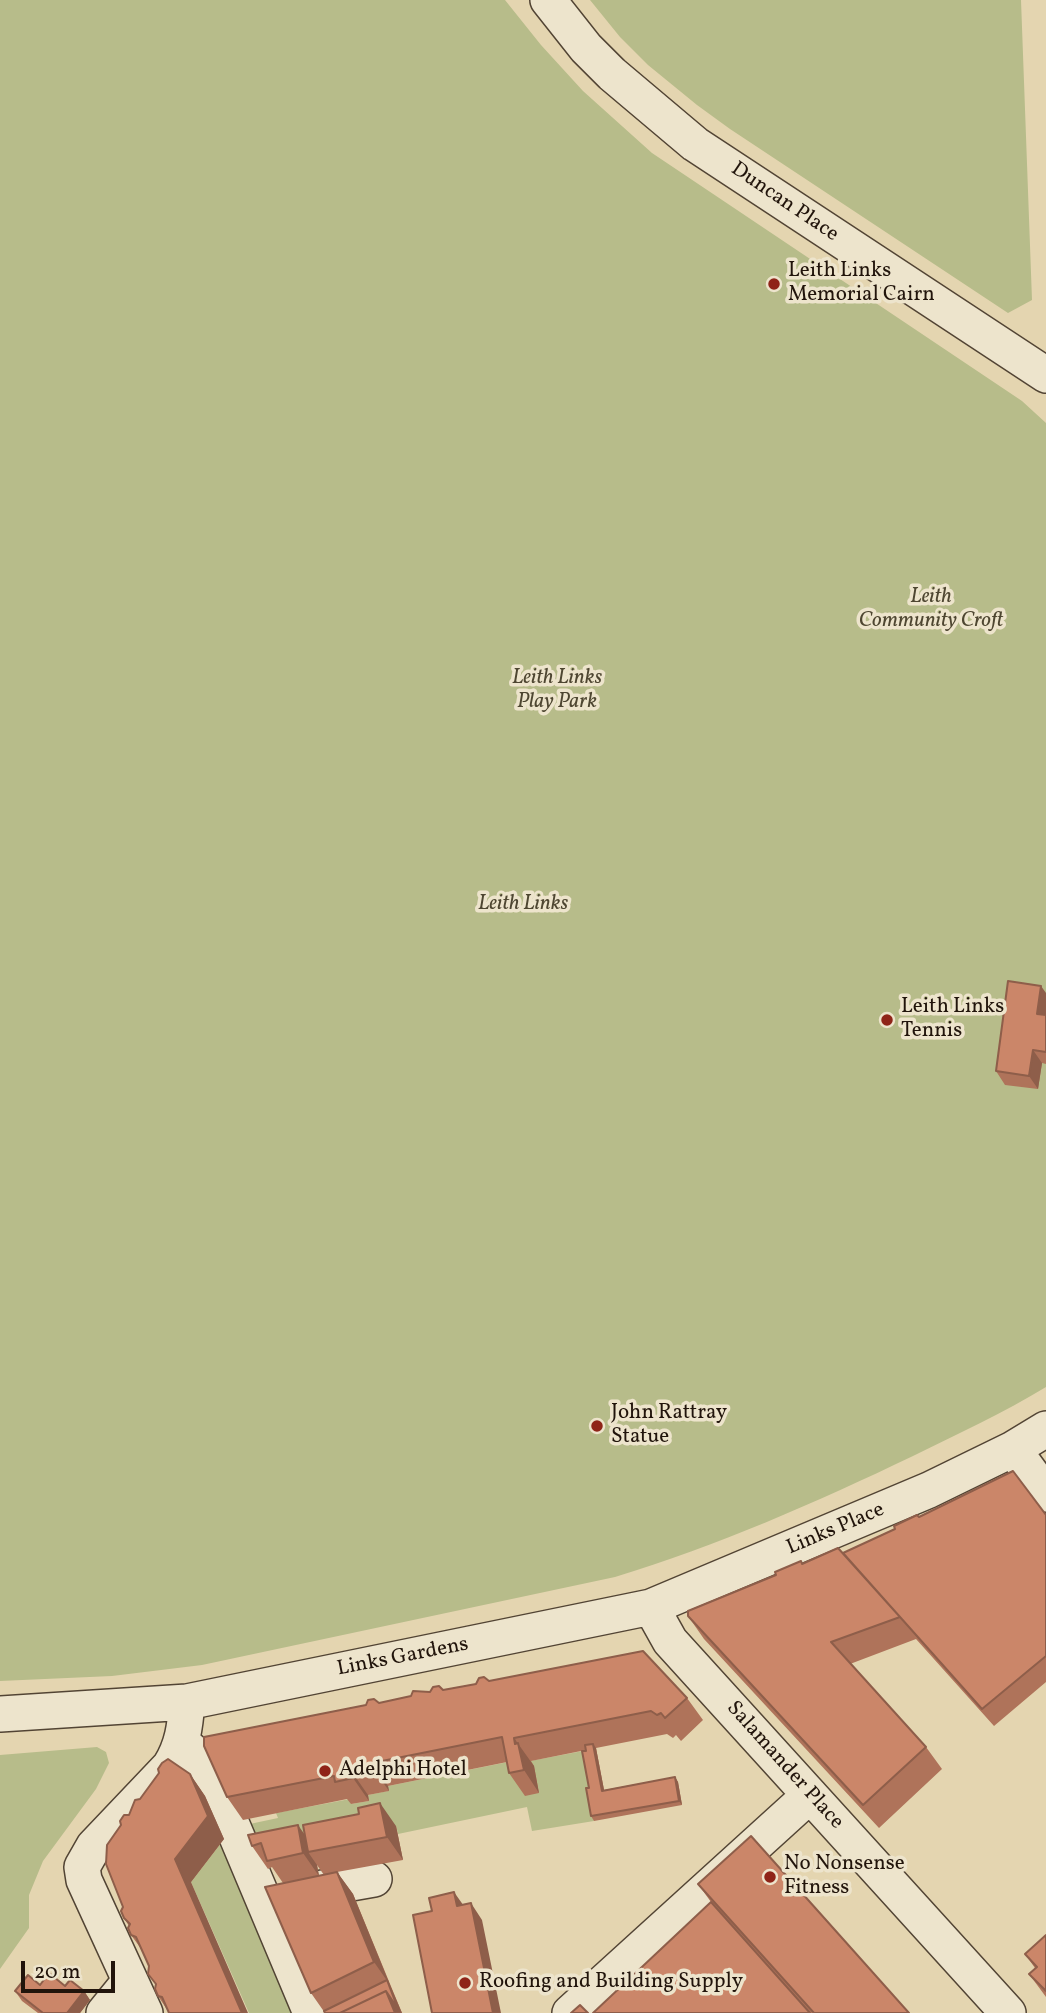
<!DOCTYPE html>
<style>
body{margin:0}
#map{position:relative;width:1046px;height:2013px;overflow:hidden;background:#e4d5b0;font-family:Vollkorn,serif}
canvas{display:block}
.scale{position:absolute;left:21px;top:1961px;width:94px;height:32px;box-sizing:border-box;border:4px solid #21140b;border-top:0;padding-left:9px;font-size:21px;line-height:24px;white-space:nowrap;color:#21140b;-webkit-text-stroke:5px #ede4cc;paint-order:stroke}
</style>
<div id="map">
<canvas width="1046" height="2013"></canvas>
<div class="scale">20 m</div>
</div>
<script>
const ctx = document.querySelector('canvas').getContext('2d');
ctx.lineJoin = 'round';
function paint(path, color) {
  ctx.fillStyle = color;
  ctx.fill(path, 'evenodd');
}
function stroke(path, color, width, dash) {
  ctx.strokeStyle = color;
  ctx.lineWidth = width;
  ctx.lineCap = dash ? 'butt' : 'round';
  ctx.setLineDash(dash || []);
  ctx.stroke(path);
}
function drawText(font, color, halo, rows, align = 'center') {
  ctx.font = font + ' Vollkorn,serif';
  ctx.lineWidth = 7;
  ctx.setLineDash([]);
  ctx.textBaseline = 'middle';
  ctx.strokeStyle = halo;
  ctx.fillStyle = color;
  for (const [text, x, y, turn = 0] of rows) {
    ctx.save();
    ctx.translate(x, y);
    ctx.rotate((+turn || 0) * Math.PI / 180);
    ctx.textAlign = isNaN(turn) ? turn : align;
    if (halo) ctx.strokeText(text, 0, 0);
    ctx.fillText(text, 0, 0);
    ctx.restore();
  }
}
const green = new Path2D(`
 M0 0H505L541 45 583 91 652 153 1022 401 1046 423V1387C1003 1413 958 1434 913 1456 817 1502 717 1546 615 1577L202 1665 112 1676 0 1681Z
 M590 0H1021L1032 300 1008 313 730 129 697 105 648 65 620 37Z
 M97 1747 106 1752 109 1763 96 1789 43 1861 29 1895V1928L0 1969V1755Z
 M588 1750 592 1792 589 1793 594 1821 532 1831 527 1807 398 1834 396 1826 264 1857 245 1825 278 1818 276 1813 350 1799 351 1804 369 1801 368 1795 388 1791V1786L518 1760 539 1793 534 1767 530 1761Z
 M224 1839 299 2013H249L191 1882Z`);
const minor = new Path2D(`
 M548 0 586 48 612 74 695 144 1046 375
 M1013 1449 1046 1494
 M651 1607 670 1641 1008 2013
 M0 1714 187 1702 651 1607 929 1490 1013 1449 1046 1429
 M182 1743 199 1757 232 1825 311 2013
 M300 1892 374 1879
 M104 2013 130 1981
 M145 2013 84 1880 82 1867 94 1846 170 1766C183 1745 185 1726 187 1702
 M570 2013 810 1795`);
const wall = new Path2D(`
 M1046 993V1064L1042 1063 1038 1089 1005 1085 996 1071Z
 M1046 1515V1682L994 1726 916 1639 850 1664 926 1747 942 1769 879 1828 704 1639 688 1616 803 1564 843 1553 919 1517Z
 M489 1681 687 1698 703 1720 681 1741 676 1735 673 1738 667 1734 596 1748 604 1790 675 1777 678 1782 682 1805 594 1821 591 1816 586 1750 531 1761 534 1766 539 1793 525 1796 509 1773 507 1762 388 1786 389 1791 368 1795 369 1801 351 1804 347 1799 243 1820 227 1797 379 1703Z
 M190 1774 205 1796 224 1839 191 1882 168 2011 158 1996 156 1985 148 1974 149 1966 142 1950 131 1935 129 1926 124 1918 123 1907 129 1815 140 1799Z
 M396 1826 403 1860 337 1872 353 1894 402 2013H325L311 1993 283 1883 272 1867 268 1869 252 1846 248 1835H305ZM317 1865 324 1875 319 1876Z
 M698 1884 909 2013H593L711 1902Z
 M1046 1935V1997L1029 1974 1035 1968 1025 1954Z
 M40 1985 65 1986 84 1991 90 2000 80 2013H38L22 2001 15 1991Z`);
const shadedWall = new Path2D(`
 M1041 986 1046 993V1027L1037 1014Z
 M1033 1050 1042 1063 1038 1089 1029 1076Z
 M514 1738 534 1766 539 1793 524 1770Z
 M593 1744 596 1748 605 1795 602 1791Z
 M372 1763 388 1786 389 1791 373 1768Z
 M352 1772 368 1795 369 1801 353 1778Z
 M190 1774 205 1796 224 1839 191 1882 248 2013H242L175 1859Z
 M675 1777 678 1782 682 1805 679 1801Z
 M380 1803 396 1826 403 1860 387 1837Z
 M298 1825 314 1848 308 1852 317 1865 319 1876 303 1853Z
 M337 1872 353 1894 390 1985 374 1962Z
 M454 1892 466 1909 457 1906Z
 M471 1903 482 1920 501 2013H493Z
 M387 1980 390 1985 402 2013H395L386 1991Z
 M84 1991 90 2000 80 2013H67Z`);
const building = new Path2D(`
 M1008 981 1041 986 1037 1014 1046 1015V1052L1033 1050 1029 1076 996 1071Z
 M1013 1471 1046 1515V1656L982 1709 843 1553 895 1529 894 1526 917 1515 919 1517Z
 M838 1548 900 1617 831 1642 926 1747 863 1805 688 1616V1611L776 1575 775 1572 801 1561 802 1564Z
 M643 1651 687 1698 665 1718 661 1713 657 1715 651 1711 514 1738 515 1744 518 1743 524 1770 509 1773 502 1737 372 1763 373 1768 352 1772 353 1778 335 1782 334 1776 227 1797 204 1746V1737L366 1705 368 1700 374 1699 379 1703 411 1696 413 1691 430 1692 433 1687 439 1686 443 1690 476 1684 479 1678 484 1677 489 1681Z
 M593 1744 602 1791 675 1777 679 1801 591 1816 586 1788H589L582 1751H586L585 1745Z
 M168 1759 190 1774 208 1816 175 1859 242 2013H169L162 1997 158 1996 155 1989 156 1984 148 1974 149 1966 136 1937 131 1935 128 1928 130 1924 124 1918 121 1911 123 1907 106 1864 107 1845 121 1825 120 1821 124 1815H129L135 1800 140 1799 159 1773 158 1769 162 1763Z
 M380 1803 387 1837 308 1852 303 1825 359 1814 358 1808Z
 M298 1825 303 1853 267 1861 261 1843 252 1846 248 1835Z
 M751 1836 909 2013H814L698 1884Z
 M337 1872 374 1962 311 1993 265 1887Z
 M454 1892 457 1906 471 1903 493 2013H432L413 1915 432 1911 429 1898Z
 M711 1902 810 2013H593Z
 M1046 1935V1991L1029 1974 1037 1967 1025 1954Z
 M49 1973 65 1986 70 1980 84 1991 67 2013H43L15 1991 28 1975 40 1985Z
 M387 1980 398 2009 386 1991 340 2013H325L324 2011Z
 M386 1991 395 2013H340Z
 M580 2005 588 2013H571Z`);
const markers = [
 [774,284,7,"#8f2418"],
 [887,1020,7,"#8f2418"],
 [597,1426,7,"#8f2418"],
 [325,1771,7,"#8f2418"],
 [770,1877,7,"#8f2418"],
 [465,1983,7,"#8f2418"]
];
const streetNames = [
 ["Duncan Place",784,203,34],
 ["Links Place",836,1530,-23],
 ["Links Gardens",403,1658,-11],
 ["Salamander Place",784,1766,48]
];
const poiNames = [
 ["Leith Links",788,272],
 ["Memorial Cairn",788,296],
 ["Leith Links",901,1008],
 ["Tennis",901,1032],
 ["John Rattray",611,1414],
 ["Statue",611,1438],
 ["Adelphi Hotel",339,1771],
 ["No Nonsense",784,1865],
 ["Fitness",784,1889],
 ["Roofing and Building Supply",479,1983]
];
const parkNames = [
 ["Leith",931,598],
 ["Community Croft",931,622],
 ["Leith Links",557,679],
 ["Play Park",557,703],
 ["Leith Links",523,905]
];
paint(green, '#b7bc8a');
stroke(minor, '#524434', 38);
stroke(minor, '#ede4cc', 35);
paint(wall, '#af735a');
paint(shadedWall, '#8e5e4a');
paint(building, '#cb8669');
stroke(building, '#8e5e4a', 2);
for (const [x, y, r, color] of markers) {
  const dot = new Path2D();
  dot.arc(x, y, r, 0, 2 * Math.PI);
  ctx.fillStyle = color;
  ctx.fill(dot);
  stroke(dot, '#ede4cc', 2.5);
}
drawText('21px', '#21140b', '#ede4cc', streetNames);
drawText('21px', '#21140b', '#ede4cc', poiNames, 'left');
drawText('italic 21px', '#4e4631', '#ede4cc', parkNames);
</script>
